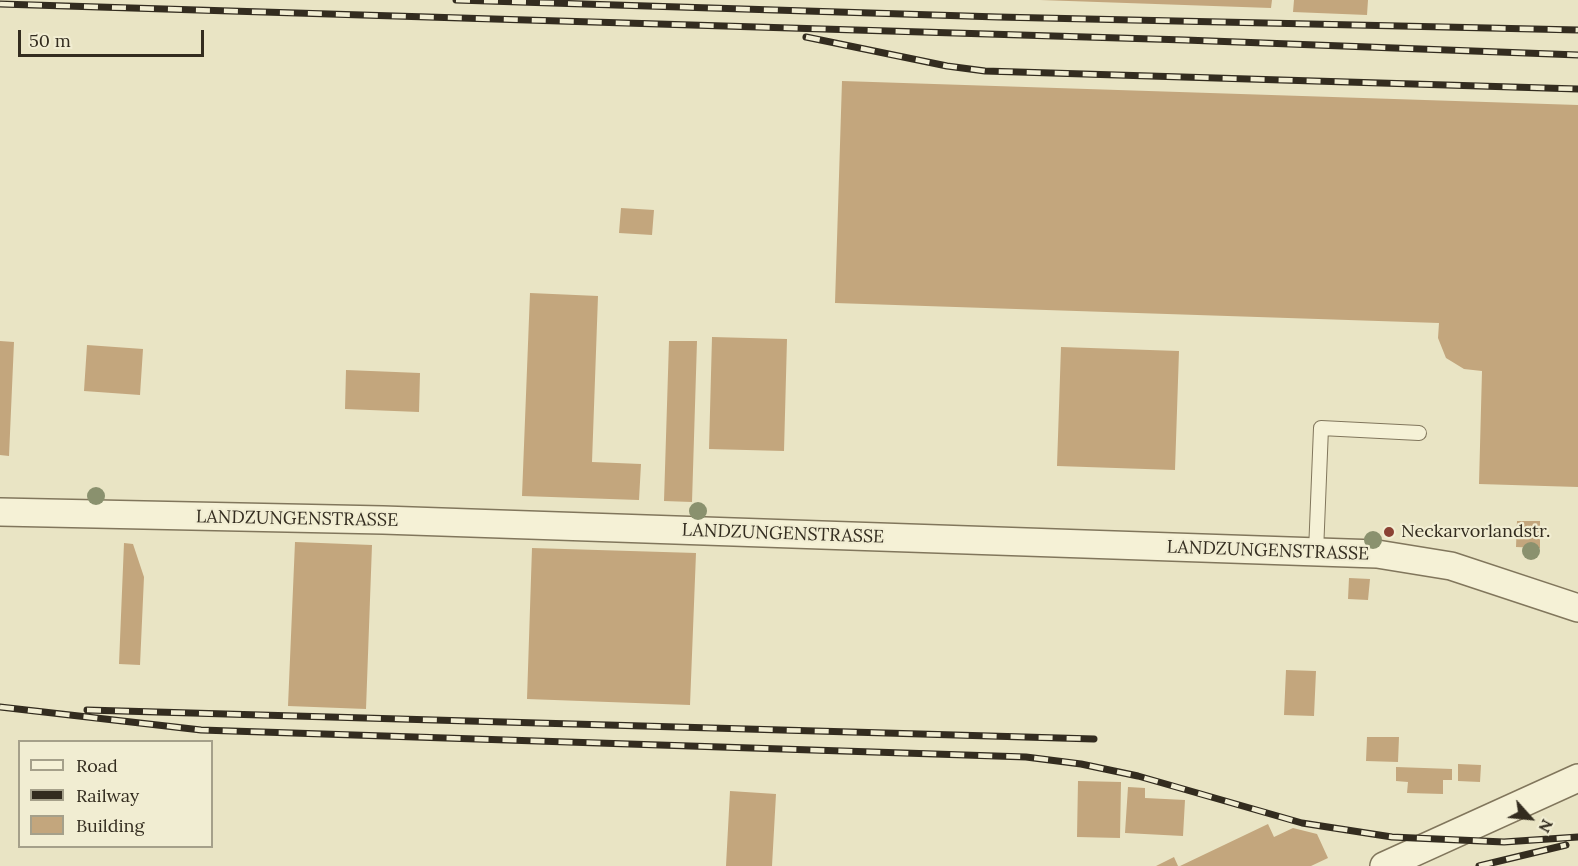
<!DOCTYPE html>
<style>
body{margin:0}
#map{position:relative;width:1578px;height:866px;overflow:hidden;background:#e9e4c4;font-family:Lora,serif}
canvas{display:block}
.legend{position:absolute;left:18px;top:740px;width:195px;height:108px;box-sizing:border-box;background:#f1edd2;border:2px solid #a5a08a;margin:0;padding:8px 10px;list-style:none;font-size:18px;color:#332c1f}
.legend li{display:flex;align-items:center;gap:12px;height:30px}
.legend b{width:30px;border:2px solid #a5a08a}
.north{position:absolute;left:1500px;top:788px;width:60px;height:60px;-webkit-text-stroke:4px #f1edd2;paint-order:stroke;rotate:117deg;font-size:16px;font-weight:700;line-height:24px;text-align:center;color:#332c1f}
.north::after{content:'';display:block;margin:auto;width:21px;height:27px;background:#332c1f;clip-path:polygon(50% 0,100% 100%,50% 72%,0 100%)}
.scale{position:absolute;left:18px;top:30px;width:186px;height:27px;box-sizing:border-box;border:3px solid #332c1f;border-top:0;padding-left:8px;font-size:18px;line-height:21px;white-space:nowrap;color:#332c1f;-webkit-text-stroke:4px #f1edd2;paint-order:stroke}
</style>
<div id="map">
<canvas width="1578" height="866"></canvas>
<ul class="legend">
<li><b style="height:8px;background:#f5f1d6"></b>Road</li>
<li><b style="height:8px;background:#332c1f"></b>Railway</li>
<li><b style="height:16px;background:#c3a67d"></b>Building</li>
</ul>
<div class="north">N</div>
<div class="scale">50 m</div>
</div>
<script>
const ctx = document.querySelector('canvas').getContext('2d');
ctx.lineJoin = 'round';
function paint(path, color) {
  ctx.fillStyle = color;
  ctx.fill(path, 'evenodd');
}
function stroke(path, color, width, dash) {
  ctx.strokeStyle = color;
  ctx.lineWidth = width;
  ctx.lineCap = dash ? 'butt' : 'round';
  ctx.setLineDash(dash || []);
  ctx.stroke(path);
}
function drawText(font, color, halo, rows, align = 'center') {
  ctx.font = font + ' Lora,serif';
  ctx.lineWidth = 4.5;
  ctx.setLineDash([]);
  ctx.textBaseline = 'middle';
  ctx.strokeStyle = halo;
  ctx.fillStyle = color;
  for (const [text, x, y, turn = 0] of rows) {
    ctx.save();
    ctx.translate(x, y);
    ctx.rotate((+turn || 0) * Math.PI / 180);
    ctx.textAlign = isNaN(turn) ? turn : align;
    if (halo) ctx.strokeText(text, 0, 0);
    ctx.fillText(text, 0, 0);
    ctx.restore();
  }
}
const building = new Path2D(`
 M1040 0H1272L1271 8Z
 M1294 0H1368L1367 15 1293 12Z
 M842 81 1578 105V487L1479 484 1482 371 1464 369 1446 358 1438 338 1439 323 835 303Z
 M621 208 654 210 652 235 619 233Z
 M530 293 598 296 592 462 641 464 639 500 522 496Z
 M712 337 787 339 784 451 709 449Z
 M0 341 14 342 9 456 0 455Z
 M669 341H697L692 502 664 501Z
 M87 345 143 349 140 395 84 391Z
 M1061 347 1179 351 1175 470 1057 466Z
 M346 370 420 373 419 412 345 409Z
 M1517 521H1540V548L1516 547Z
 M295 542 372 545 366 709 288 706Z
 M124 543 133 544 144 577 140 665 119 664Z
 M532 548 696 553 690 705 527 699Z
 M1349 578 1370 579 1368 600 1348 599Z
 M1286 670 1316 671 1314 716 1284 715Z
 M1367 737H1399L1398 762 1366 761Z
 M1458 764 1481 765 1480 782 1458 781Z
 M1396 767 1452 769V780H1443V794L1407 793 1408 782 1396 781Z
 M1078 781 1121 782 1120 838 1077 837Z
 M1128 787 1145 788V798L1185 800 1183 836 1125 833Z
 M730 791 776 794 772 866H726Z
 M1268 824 1274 837 1293 828 1317 834 1328 858 1311 866H1180Z
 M1174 857 1178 866H1156Z`);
const lane = new Path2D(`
 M1316 552 1321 428 1419 433`);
const street = new Path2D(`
 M0 512 383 520 1377 554 1451 566 1578 608
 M1384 866 1578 778`);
const rail = new Path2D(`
 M456 0 998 17 1578 30
 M0 4 1185 40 1578 55
 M806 37 947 66 985 71 1578 89
 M0 707 201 730 1026 757 1081 764 1138 776 1302 823 1392 837 1504 842 1578 837
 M87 710 1094 739
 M1479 866 1566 845`);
const trees = [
 [96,496],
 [698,511],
 [1373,540],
 [1531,551]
];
const markers = [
 [1389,532,6,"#8a4133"]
];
const streetNames = [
 ["LANDZUNGENSTRASSE",297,519,1],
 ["LANDZUNGENSTRASSE",783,534,2],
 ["LANDZUNGENSTRASSE",1268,551,2]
];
const poiNames = [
 ["Neckarvorlandstr.",1401,532]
];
paint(building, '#c3a67d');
stroke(lane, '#81765c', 16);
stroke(street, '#81765c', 30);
stroke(lane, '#f5f1d6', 14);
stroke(street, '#f5f1d6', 27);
stroke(rail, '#332c1f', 7);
stroke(rail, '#f1edd2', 4.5, [14]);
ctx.fillStyle = '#8a916e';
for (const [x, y] of trees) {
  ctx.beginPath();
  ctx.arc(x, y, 9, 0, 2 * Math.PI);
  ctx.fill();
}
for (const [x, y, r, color] of markers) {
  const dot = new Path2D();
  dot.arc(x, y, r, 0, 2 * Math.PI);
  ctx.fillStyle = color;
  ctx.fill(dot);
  stroke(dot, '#f1edd2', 2);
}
drawText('18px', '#332c1f', '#f1edd2', streetNames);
drawText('18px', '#332c1f', '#f1edd2', poiNames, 'left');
</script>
